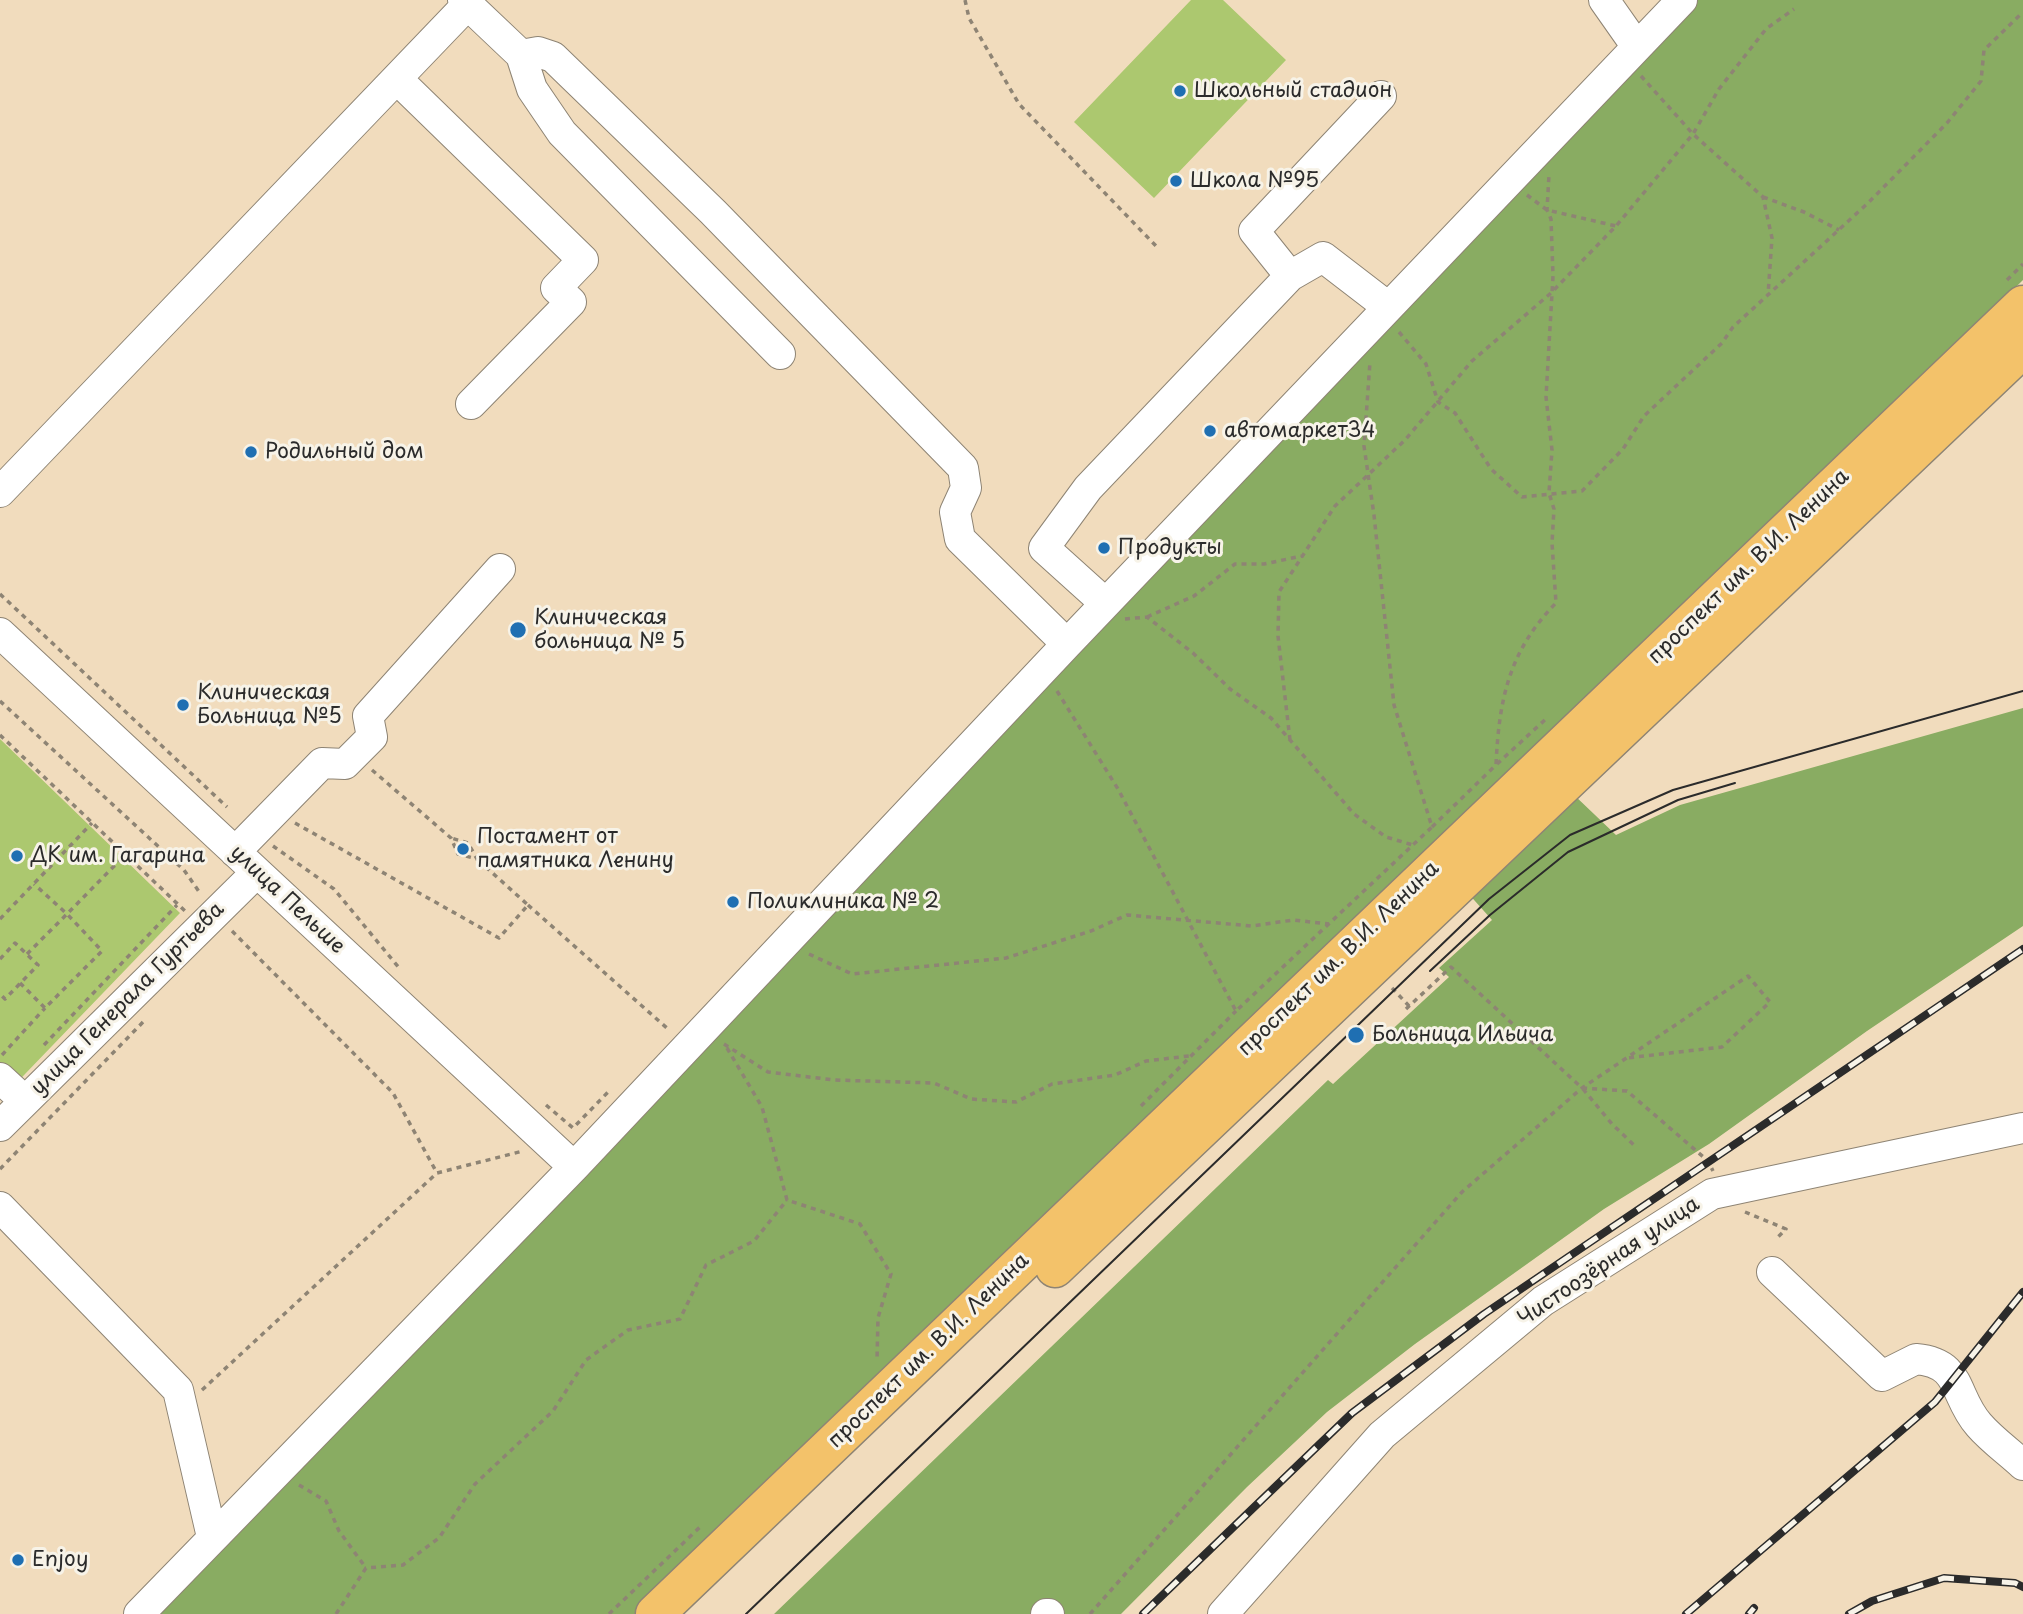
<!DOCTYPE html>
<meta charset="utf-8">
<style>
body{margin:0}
canvas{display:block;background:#f1dcbd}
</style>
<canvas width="2023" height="1614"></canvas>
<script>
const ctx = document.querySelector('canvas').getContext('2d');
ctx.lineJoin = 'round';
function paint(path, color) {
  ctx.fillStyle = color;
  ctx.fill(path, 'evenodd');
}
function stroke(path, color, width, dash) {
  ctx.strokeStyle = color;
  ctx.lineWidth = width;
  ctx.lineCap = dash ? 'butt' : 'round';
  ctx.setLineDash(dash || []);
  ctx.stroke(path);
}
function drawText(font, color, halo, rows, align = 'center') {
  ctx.font = font + ' "Playpen Sans",sans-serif';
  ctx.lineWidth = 6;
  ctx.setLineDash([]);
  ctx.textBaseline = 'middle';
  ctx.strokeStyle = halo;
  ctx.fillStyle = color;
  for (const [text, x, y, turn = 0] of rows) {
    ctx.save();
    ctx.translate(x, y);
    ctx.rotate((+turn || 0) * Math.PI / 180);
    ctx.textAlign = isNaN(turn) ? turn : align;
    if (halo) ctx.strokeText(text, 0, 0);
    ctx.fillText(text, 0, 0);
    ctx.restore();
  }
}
const green = new Path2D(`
 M1191 0H1223L1286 60 1154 198 1074 122Z
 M0 739 180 913 0 1100Z`);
const forest = new Path2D(`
 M1694 0H2023V280L1841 461 636 1614H154Z
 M2023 708V926L1867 1031 1709 1144 1604 1209 1415 1344 1327 1412 1247 1487 1121 1614H774L1328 1080 1333 1084 1449 977 1439 968 1492 920 1466 891 1573 794 1616 835 1680 805Z`);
const path = new Path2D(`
 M965 0 969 18 1019 104 1156 246
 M1641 76 1693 134 1763 197 1772 238 1768 295
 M1527 195 1547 210 1616 226
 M1763 197 1804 212 1839 230
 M2007 280 2023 264
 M1399 332 1426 364 1438 402 1455 413 1491 469 1522 497 1582 491 1623 449 1644 416 1722 343 1733 327 1868 203 1947 123 1981 81 1984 50 2023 12
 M0 594 227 807
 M1147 617 1194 596 1235 564H1264L1302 556
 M1125 619 1147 617 1193 653 1230 689 1271 718 1354 814 1386 837 1413 845
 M1057 691 1118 789 1236 1011 1432 827 1394 705 1374 515 1364 446 1370 362
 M0 701 184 870 200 893
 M0 735 185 911
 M1290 740 1278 636 1279 592 1335 506 1405 440 1472 361 1551 293 1616 226 1693 134 1719 89 1766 29 1794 9
 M1497 764 1548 717
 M372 770 451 838 458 854 477 859 468 843 451 838
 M295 823 499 938 528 905 477 859
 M1432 827 1496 765C1499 699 1509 651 1556 603L1552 543 1554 509 1549 493 1552 450 1546 397 1553 276 1551 219 1547 210 1549 175
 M273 846 334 889 400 969
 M528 905 668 1029
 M0 919 92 823
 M232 931 393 1093 437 1173
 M27 954 67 914 34 884
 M809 954 852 974 1006 958 1091 931 1127 915 1252 926 1293 920 1329 924
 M0 959 15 943 38 965 5 999 0 994
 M20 983 45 1008 102 951 67 914 125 855
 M1392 988 1410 1007
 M1406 1009 1451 967 1582 1088 1627 1091 1708 1161 1713 1171
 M724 1044 768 1072 834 1080 934 1083 971 1099 1016 1102 1052 1084 1115 1075 1146 1061 1189 1056
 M44 1045 177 905
 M727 1048 762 1107 787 1200 860 1224 891 1274 878 1318 877 1360
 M2 1055 45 1008
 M1583 1089 1612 1124 1636 1147
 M546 1105 573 1128 611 1089
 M1141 1106 1236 1011
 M0 1169 145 1020
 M1745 1212 1786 1229 1775 1240
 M202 1390 437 1173 523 1151
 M299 1485 326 1501 339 1531 366 1568
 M336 1614 366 1568 403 1565 439 1538 475 1484 553 1411 586 1360 628 1330 680 1319 706 1265 754 1241 787 1200
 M609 1614 700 1527
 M1090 1614 1462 1192 1582 1088 1748 976 1770 1002 1722 1047 1627 1058`);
const minor = new Path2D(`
 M463 0 521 55 538 52 553 57 713 212 963 468 966 488 955 512 960 539 1067 644
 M1604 0 1637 47
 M521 55 532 89 562 133 780 354
 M397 79 583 260 556 288 571 302 471 404
 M1290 276 1254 231 1381 96
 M0 492 468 4
 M1105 603 1044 548 1088 488 1290 276 1323 257 1388 307
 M0 633 574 1167
 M235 852 322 763 345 764 372 737 368 716 500 569
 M0 1078 25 1101
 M0 1126 257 872
 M0 1207 178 1390 212 1537
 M1772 1272 1882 1376 1916 1359C1963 1363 1953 1396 1979 1425 1992 1440 2009 1452 2023 1465
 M139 1614 574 1167 1067 644 1682 0
 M1046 1614H1049
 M1223 1614 1382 1435 1543 1301 1712 1194 2023 1128`);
const major = new Path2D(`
 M1055 1268 2023 348
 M655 1614 2023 305`);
const tram = new Path2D(`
 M1430 971 1490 915 1568 852 1678 800 1735 783
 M746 1614 1489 899 1570 835 1673 790 2023 691`);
const rail = new Path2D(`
 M1143 1614 1352 1413 1484 1314 2023 949
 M1686 1614 1935 1402 2023 1292
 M1749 1614 1754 1608
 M1849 1614 1872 1601 1944 1578 2015 1583 2023 1587`);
const markers = [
 [1180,91,7,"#1f6fb2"],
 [1176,181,7,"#1f6fb2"],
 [1210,431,7,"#1f6fb2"],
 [251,452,7,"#1f6fb2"],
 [1104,548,7,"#1f6fb2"],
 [518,630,9,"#1f6fb2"],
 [183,705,7,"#1f6fb2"],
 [463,849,7,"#1f6fb2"],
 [17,856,7,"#1f6fb2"],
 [733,902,7,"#1f6fb2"],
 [1356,1035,9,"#1f6fb2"],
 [18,1560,7,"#1f6fb2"]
];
const poiNames = [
 ["Школьный стадион",1194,91],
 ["Школа №95",1190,181],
 ["автомаркет34",1224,431],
 ["Родильный дом",265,452],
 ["Продукты",1118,548],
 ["Клиническая",534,618],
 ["больница № 5",534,642],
 ["Клиническая",197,693],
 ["Больница №5",197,717],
 ["Постамент от",477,837],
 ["памятника Ленину",477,861],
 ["ДК им. Гагарина",31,856],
 ["Поликлиника № 2",747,902],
 ["Больница Ильича",1372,1035],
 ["Enjoy",32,1560]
];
const streetNames = [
 ["проспект им. В.И. Ленина",1749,567,-44],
 ["улица Пельше",287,900,43],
 ["проспект им. В.И. Ленина",1339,959,-44],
 ["улица Генерала Гуртьева",128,999,-45],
 ["Чистоозёрная улица",1609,1262,-34],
 ["проспект им. В.И. Ленина",929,1351,-44]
];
paint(green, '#acc86f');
paint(forest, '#89ac62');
stroke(minor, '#8e8474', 32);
stroke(major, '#8e8474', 41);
stroke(path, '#8e8474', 3.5, [5, 5]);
stroke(minor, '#fff', 30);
stroke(major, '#f3c26a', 38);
stroke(tram, '#2b2b2b', 2);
stroke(rail, '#2b2b2b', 8);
stroke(rail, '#f7f3e8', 5, [16]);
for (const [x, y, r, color] of markers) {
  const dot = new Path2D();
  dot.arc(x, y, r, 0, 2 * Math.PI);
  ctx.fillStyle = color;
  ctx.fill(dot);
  stroke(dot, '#f7f3e8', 2.5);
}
drawText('21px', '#2b2b2b', '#f7f3e8', poiNames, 'left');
drawText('21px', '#2b2b2b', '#f7f3e8', streetNames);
</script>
